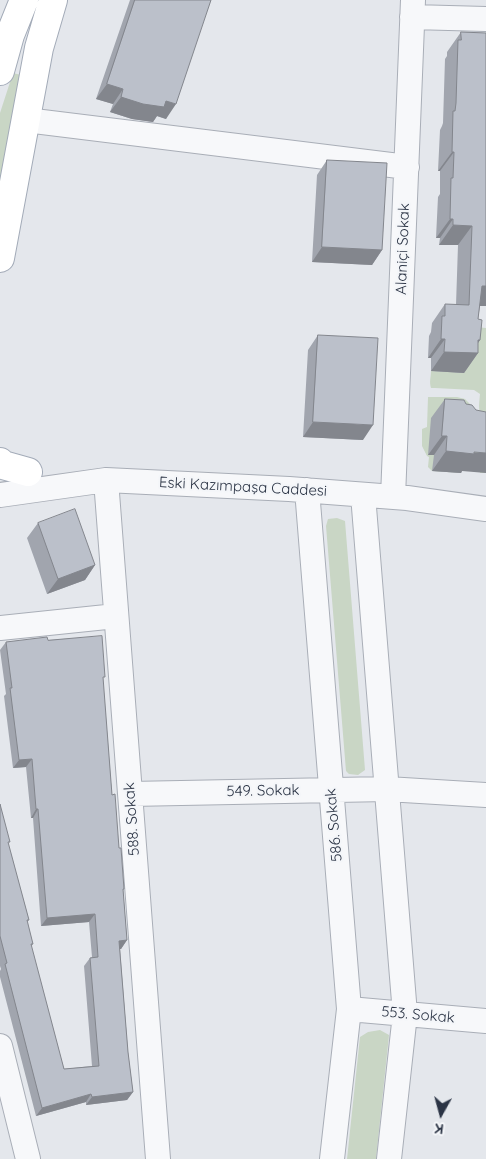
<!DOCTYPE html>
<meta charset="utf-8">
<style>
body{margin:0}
#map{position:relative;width:486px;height:1159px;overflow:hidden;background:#e4e7ec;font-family:Quicksand,sans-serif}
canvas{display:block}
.north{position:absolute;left:416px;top:1089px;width:50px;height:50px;-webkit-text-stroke:4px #f4f6f9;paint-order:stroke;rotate:187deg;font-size:14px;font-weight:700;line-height:20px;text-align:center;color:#2b3445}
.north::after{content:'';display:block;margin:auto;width:18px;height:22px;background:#2b3445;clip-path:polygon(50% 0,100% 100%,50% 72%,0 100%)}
</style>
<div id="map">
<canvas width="486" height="1159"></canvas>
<div class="north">K</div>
</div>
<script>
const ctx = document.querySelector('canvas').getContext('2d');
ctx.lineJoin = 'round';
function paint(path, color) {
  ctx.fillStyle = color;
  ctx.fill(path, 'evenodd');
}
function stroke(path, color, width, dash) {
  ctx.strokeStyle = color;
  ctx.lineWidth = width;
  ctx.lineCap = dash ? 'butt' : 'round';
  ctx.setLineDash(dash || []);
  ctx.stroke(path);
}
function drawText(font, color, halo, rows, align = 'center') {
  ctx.font = font + ' Quicksand,sans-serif';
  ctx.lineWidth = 4.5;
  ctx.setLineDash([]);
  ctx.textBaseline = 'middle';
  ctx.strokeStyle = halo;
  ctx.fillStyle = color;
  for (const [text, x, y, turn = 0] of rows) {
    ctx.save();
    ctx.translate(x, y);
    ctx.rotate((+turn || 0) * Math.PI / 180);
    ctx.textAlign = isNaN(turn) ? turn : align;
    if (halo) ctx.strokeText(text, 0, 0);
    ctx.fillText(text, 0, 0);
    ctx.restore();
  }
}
const green = new Path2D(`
 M13 73 25 76 0 231V113Z
 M466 326 486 328V422C477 413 479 406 480 394L474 390 435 388H431C429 381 431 378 431 371L464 372Z
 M428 397H457L465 399 471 405 486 430V473H480V471L462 469 461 473 432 471 428 467 429 457 427 456 422 446V429L427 427Z
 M337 518 345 521 365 770 358 775 349 774 346 771 326 526 328 519Z
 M380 1030 389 1035 376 1159H347L360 1037 368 1032Z`);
const minor = new Path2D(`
 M412 17 486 19
 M26 120 407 167
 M106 480 158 1159
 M307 490 349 1009 332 1159
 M0 495 106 480 289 489 407 498 486 509
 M363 495 405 1014 389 1159
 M393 497 413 0
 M0 628 116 616
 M130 794 387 789 486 795
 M349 1009 486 1021
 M0 1046 28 1159`);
const major = new Path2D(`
 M0 71 10 35 24 0
 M0 258 39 48 53 0
 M0 462 3 465 28 472`);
const wall = new Path2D(`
 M130 0H211L166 119 157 116 153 122 132 119 110 112 113 104 96 99Z
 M461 32 486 33V306H480L478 319 480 340 478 343V353L464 373 431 371V358H428L429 336 431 332 432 323 445 304 456 305 458 245H439L440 238H436L438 197 440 194V171H438L440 130 442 126 443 123 445 59 447 56V52Z
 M327 160 382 250 372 265 312 262 317 175Z
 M318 335 363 440 303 437 308 350Z
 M445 399 462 471 461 473 432 471 434 455H428L431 418Z
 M38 523 95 565 85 580 47 594 27 538Z
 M48 640 103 680 112 795 124 889 123 890 127 940 121 949H120L128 1052 133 1092 127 1100 86 1105V1102L36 1116 0 977V971L1 969 0 966V804L8 844 29 920 27 922 33 944 31 947 64 1069 92 1066 84 966 90 958 92 957 89 922 41 926 33 818H31L26 767 13 768 4 696 6 694 0 650 6 642Z`);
const shadedWall = new Path2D(`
 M107 84 123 89 113 104 96 99Z
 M121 97 166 101 176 104 166 119 157 116 153 122 132 119 110 112Z
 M452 152H454L440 171H438Z
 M450 219H453L440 238H436Z
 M453 225 472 226 458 245H439Z
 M322 247 382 250 372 265 312 262Z
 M482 286H486V306H468Z
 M441 339H445L431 358H428Z
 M478 340H480L471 353H478L464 373 431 371 444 352Z
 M313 422 373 425 363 440 303 437Z
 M442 436H447L434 455H428Z
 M446 451 486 453V473L462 471 461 473 432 471Z
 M95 565 85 580 47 594 58 579Z
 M32 759 26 767 13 768 19 760Z
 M36 809H38L33 818H31Z
 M95 914 89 922 41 926 47 918Z
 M127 940 121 949H113L119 941Z
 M133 1092 127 1100 86 1105 92 1097Z
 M91 1094 86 1102 36 1116 42 1108Z`);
const building = new Path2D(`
 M135 0H211L176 104 166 101 164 107 143 104 121 97 123 89 107 84Z
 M461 32 486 33V286H482L478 319 482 320 480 340H478V353L444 352 445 339H441L442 316H445V304L469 305 472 226 453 225V219H450L451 178H453L454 152H452L453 111H455L456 103 458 40H461Z
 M327 160 387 163 382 250 322 247Z
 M318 335 378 338 373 425 313 422Z
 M445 399 464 400 466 404 472 405 476 410 486 412V453L474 452V454L446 451 447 436H442Z
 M75 509 95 565 58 579 38 523Z
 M102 636 105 677H103L112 795 115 794 119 848H121L124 889H123L127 940 119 941 128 1052 133 1092 92 1097 91 1094 42 1108 5 964 7 963 0 936V804L10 842H8L29 920H27L33 944H31L64 1069 99 1066 90 958 98 957 95 914 47 918 38 809H36L32 759 19 760 10 688H12L6 642 47 637 48 640Z`);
const streetNames = [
 ["Alaniçi Sokak",403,249,-88],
 ["Eski Kazımpaşa Caddesi",243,487,3],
 ["549. Sokak",263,791,-1],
 ["588. Sokak",132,819,-94],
 ["586. Sokak",334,825,-95],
 ["553. Sokak",418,1015,5]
];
paint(green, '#c9d6c5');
stroke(minor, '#a9aeb7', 26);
stroke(major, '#a3abb8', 30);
stroke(minor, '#f7f8fa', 24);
stroke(major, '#fff', 28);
paint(wall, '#a1a5ae');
paint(shadedWall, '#83868d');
paint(building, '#bbc0ca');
stroke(building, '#83868d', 1);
drawText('15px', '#2b3445', '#f4f6f9', streetNames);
</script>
